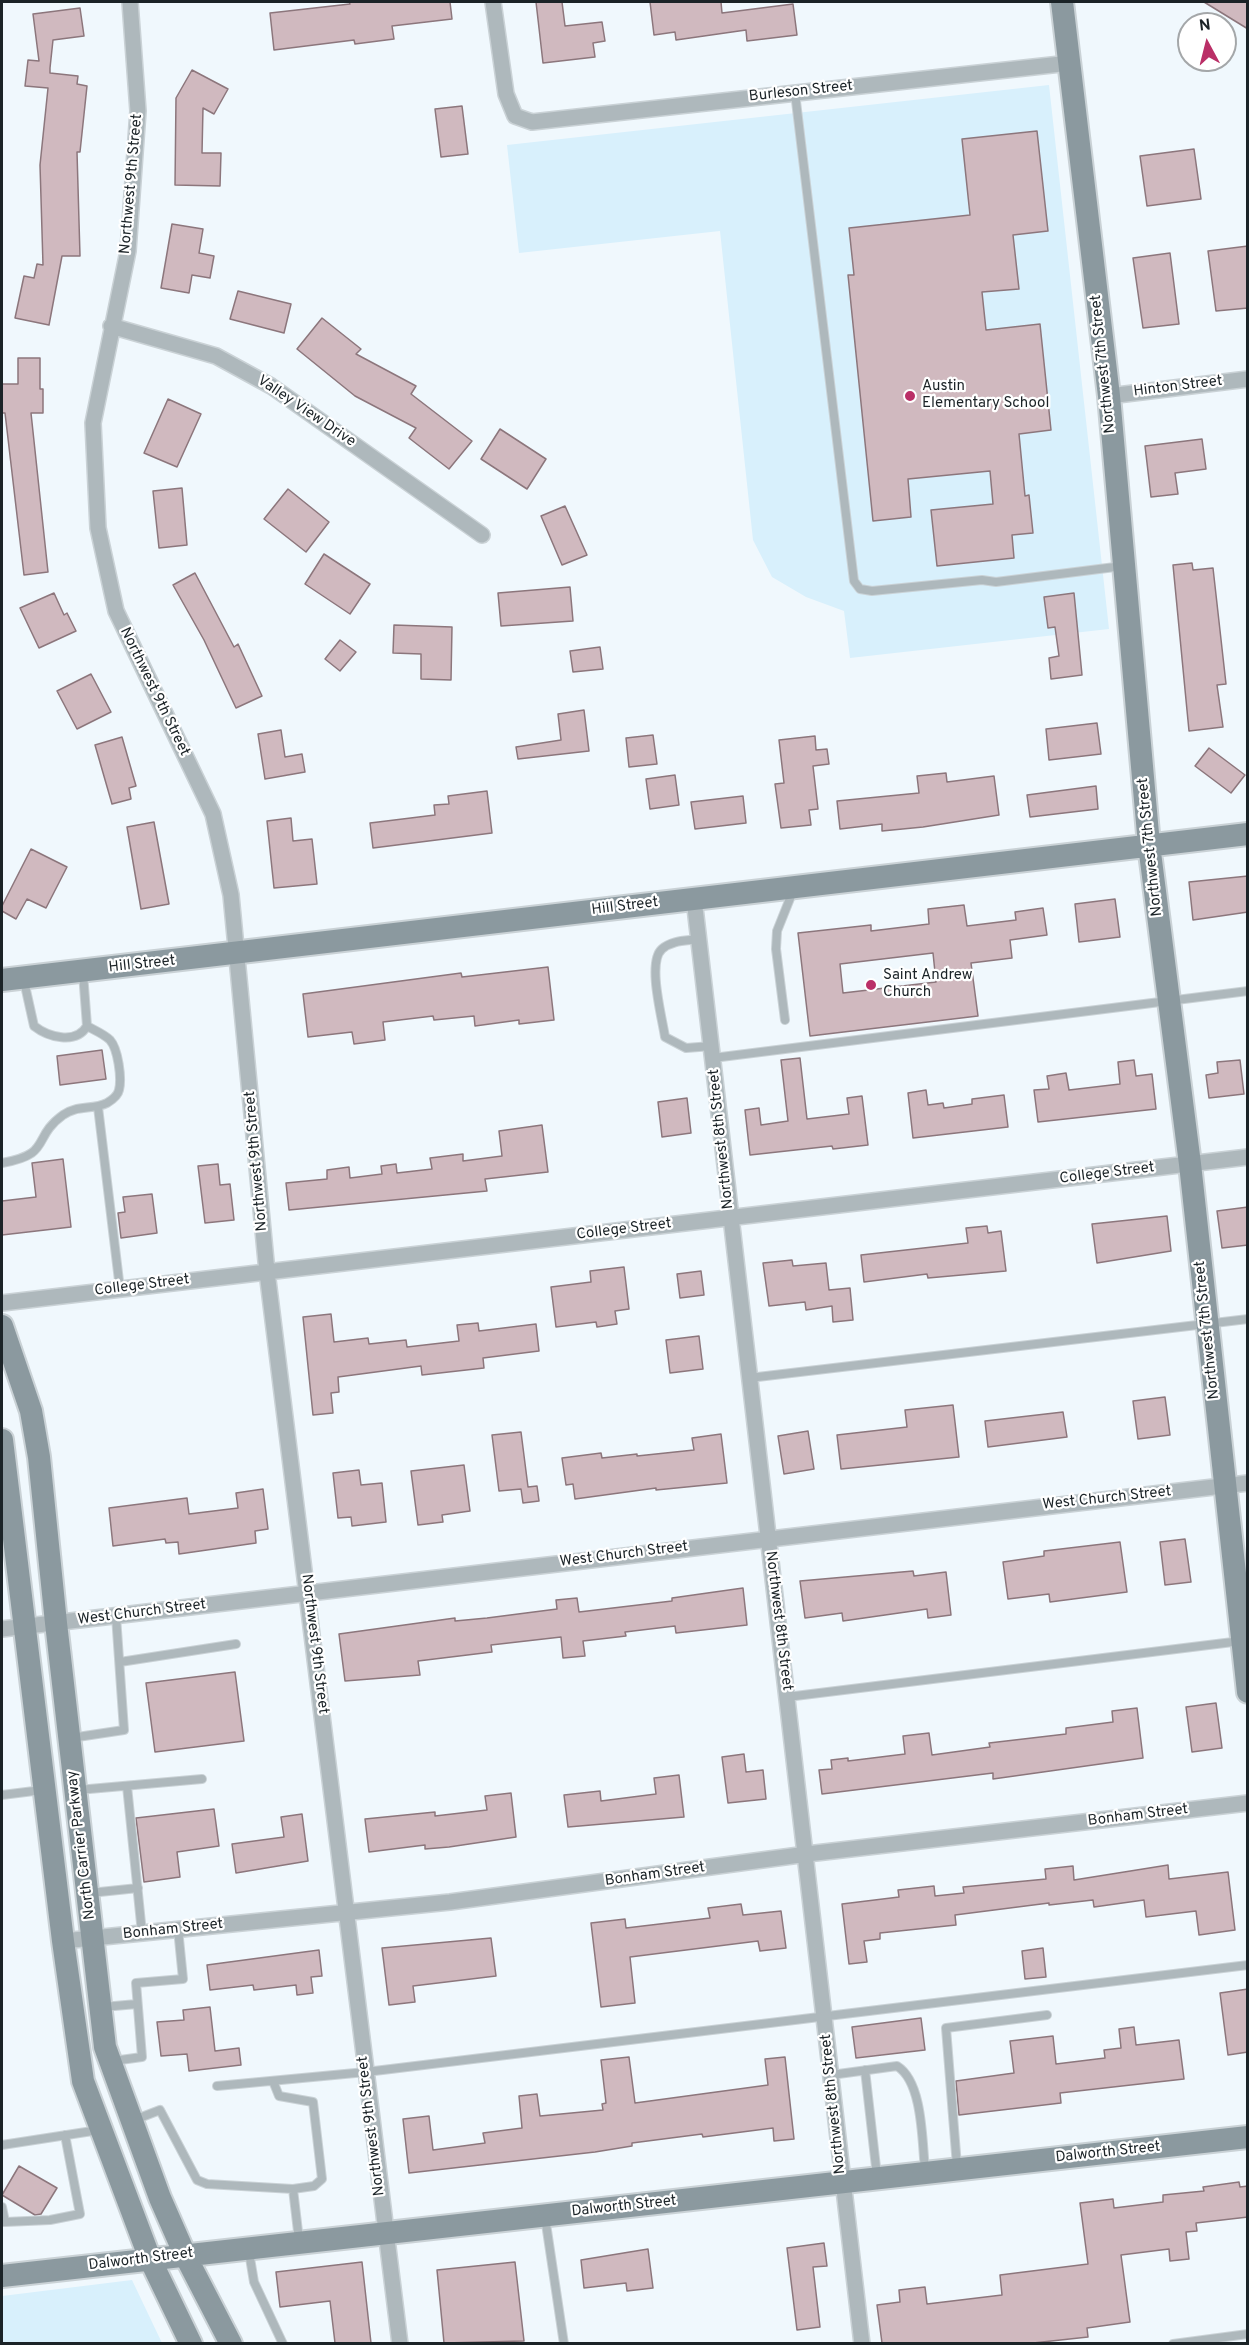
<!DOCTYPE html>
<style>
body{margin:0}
#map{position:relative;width:1249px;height:2345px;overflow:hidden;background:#f0f8fd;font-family:Overpass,sans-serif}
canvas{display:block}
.frame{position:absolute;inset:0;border:3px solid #1b2327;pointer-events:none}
.north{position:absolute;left:1177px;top:12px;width:60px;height:60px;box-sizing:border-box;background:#fff;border:2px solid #a4a7a9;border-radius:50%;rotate:353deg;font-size:16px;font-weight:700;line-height:24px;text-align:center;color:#1b2327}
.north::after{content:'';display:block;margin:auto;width:21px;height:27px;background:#ba2f67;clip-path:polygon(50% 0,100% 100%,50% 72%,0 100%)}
</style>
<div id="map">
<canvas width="1249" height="2345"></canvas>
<div class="frame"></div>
<div class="north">N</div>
</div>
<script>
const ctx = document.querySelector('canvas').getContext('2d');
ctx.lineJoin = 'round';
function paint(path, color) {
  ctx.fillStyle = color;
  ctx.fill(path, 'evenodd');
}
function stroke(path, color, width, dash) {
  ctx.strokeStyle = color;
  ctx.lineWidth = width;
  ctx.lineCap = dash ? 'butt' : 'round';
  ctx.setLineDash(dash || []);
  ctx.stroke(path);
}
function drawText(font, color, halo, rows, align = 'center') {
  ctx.font = font + ' Overpass,sans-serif';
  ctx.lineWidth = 4.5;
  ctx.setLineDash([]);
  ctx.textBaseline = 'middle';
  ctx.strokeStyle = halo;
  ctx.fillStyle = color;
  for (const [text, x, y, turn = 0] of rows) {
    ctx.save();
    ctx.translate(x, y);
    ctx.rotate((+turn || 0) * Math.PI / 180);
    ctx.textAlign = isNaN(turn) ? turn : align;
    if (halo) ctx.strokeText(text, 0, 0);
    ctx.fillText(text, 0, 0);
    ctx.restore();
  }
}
const built = new Path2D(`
 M1049 85 1109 629 850 658 844 611 806 597 772 577 753 540 720 231 519 253 507 145Z
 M132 2280 162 2343H2V2296Z`);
const building = new Path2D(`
 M349 2H450L452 19 392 26 394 39 355 44 354 40 274 50 270 13 350 4Z
 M536 2H562L565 26 602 22 605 41 593 43 595 57 543 63Z
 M650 2H721L722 13 793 4 797 35 747 41 746 30 676 40 675 32 654 35Z
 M1204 2H1248V29Z
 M80 8 84 36 53 40 50 68V73L78 76 77 84 87 86 80 152H77L80 256H62L49 325 15 318 24 276 34 278 37 264 43 265 40 165 48 88 25 86 28 60 39 61 33 14Z
 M192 70 228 89 214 114 203 108 202 153H221L220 186 175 185 176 98Z
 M462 106 468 154 441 157 435 109Z
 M1037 131 1048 231 1013 235 1019 289 982 292 986 330 1040 324 1051 430 1019 434 1025 496 1029 495 1033 533 1012 535 1014 558 937 566 931 510 993 504 990 471 908 479 911 517 873 521 848 275H854L849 228 970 215 962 139Z
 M1194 149 1201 199 1147 206 1140 156Z
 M172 224 203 229 199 253 214 256 210 278 192 275 189 293 161 288Z
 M1248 246V308L1216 311 1208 251Z
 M1170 253 1179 324 1143 328 1133 258Z
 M238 291 291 304 284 333 230 319Z
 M322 318 361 349 356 354 416 386 411 394 472 441 449 469 409 438 416 428 355 396 297 349Z
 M18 358H40V389H43V413H31L48 572 24 575 5 413H2V384H18Z
 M168 399 201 414 177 467 144 453Z
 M500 429 546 459 527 489 481 459Z
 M1202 439 1206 469 1175 473 1178 494 1151 497 1145 446Z
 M182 488 187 545 159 548 153 491Z
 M288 489 329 522 306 552 264 519Z
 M565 506 587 555 562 565 541 516Z
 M324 554 370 584 350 614 305 584Z
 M1192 563 1193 570 1213 568 1226 684 1217 685 1223 727 1189 731 1173 565Z
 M195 573 234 647 238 644 262 696 236 708 204 640 173 585Z
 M570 587 573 621 501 626 498 593Z
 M54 593 64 615 67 613 76 631 39 648 20 608Z
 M1074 593 1082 675 1051 679 1049 658 1059 656 1055 627 1048 628 1044 597Z
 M394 625 452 627 451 680 421 679V654L393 653Z
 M340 640 356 652 340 671 325 659Z
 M600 647 603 669 573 672 570 651Z
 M91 674 111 712 77 729 57 691Z
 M584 710 589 751 518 759 516 747 561 740 558 714Z
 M1097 723 1101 754 1049 760 1046 729Z
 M281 730 285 757 302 754 305 772 265 779 258 734Z
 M653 735 657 764 629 767 626 738Z
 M815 736 816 750 827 749 829 764 813 766 818 809 809 810 811 825 781 828 775 784 784 783 779 740Z
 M122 737 136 786 129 788 131 799 112 804 95 745Z
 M1209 748 1245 775 1231 793 1195 766Z
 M946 773 947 782 994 776 999 815 923 827 882 831V824L840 829 837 801 919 793 917 776Z
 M675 775 679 805 650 809 646 779Z
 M1096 786 1098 809 1030 817 1027 795Z
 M487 791 492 833 373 848 370 823 435 815 434 805 449 804 448 796Z
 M743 796 746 823 695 829 691 802Z
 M291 818 293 841 312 839 317 884 274 888 267 821Z
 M154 822 169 904 141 909 127 827Z
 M31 849 67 867 46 908 27 899 16 919 2 911V906Z
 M1248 876V912L1193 920 1189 882Z
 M1115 899 1120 937 1079 942 1075 904Z
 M964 905 967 926 1016 920 1015 912 1043 908 1047 935 1010 940 1012 958 971 963 978 1016 810 1036 798 933 871 925V931L929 924 928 909ZM933 953 936 982 843 993 840 964Z
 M548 967 554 1020 519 1024V1020L475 1026 474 1016 434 1020 433 1016 383 1022 385 1040 354 1044 352 1032 308 1037 303 994 461 973 462 977Z
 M102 1050 106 1079 60 1085 57 1056Z
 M800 1058 807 1119 849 1114 847 1098 862 1096 868 1145 833 1149 832 1146 750 1155 745 1110 759 1108 761 1125 788 1121 781 1060Z
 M1134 1060 1136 1076 1152 1074 1156 1109 1038 1122 1034 1090 1049 1089 1047 1076 1066 1073 1069 1090 1120 1084 1118 1062Z
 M1240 1060 1244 1094 1209 1098 1206 1075 1218 1073 1217 1062Z
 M926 1090 928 1105 943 1103 944 1108 972 1104V1099L1004 1095 1008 1127 913 1138 908 1093Z
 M687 1098 691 1133 662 1137 658 1102Z
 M542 1125 548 1172 485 1179 487 1191 289 1210 286 1183 327 1179V1170L349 1167 350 1178 382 1174 381 1166 396 1164 397 1173 432 1169 430 1158 463 1154V1161L502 1156 499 1131Z
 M63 1159 71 1227 2 1235V1201L36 1197 32 1163Z
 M218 1164 220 1185 230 1184 234 1220 205 1223 198 1166Z
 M152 1194 157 1233 121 1238 118 1213 125 1212 123 1197Z
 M1248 1207V1245L1222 1248 1217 1211Z
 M1167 1216 1171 1251 1097 1263 1092 1224Z
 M987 1226 988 1233 1001 1231 1006 1271 928 1278 927 1274 864 1282 861 1255 968 1243 966 1228Z
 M792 1260 793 1266 826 1263 829 1290 850 1288 853 1320 833 1322 832 1306 806 1310 805 1302 769 1306 763 1263Z
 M624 1267 629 1309 615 1311 617 1324 597 1327 596 1322 556 1327 551 1287 591 1282 590 1271Z
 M701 1271 704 1295 680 1298 677 1274Z
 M331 1314 334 1342 368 1338 369 1344 406 1340 407 1347 459 1341 457 1325 478 1323 479 1331 536 1324 539 1351 483 1358 484 1368 422 1375 421 1366 338 1377 339 1392 331 1393 333 1413 313 1415 303 1317Z
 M699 1336 703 1369 670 1373 666 1340Z
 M1165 1397 1170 1435 1138 1439 1133 1401Z
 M953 1405 959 1457 841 1469 837 1435 907 1427 905 1410Z
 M1063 1412 1067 1437 988 1447 985 1421Z
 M808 1431 814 1469 784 1474 778 1436Z
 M521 1432 528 1487 537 1486 539 1501 523 1503 521 1489 499 1491 492 1435Z
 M721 1434 727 1483 656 1490V1488L575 1499 573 1484 566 1485 562 1458 601 1453 602 1458 637 1454V1456L694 1450 692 1438Z
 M464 1465 470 1511 442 1515 443 1522 418 1525 411 1471Z
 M359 1470 361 1485 382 1483 386 1522 352 1526 351 1517 338 1518 333 1473Z
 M263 1489 268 1529 255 1531 256 1543 179 1554 178 1542 166 1543 165 1539 113 1546 109 1508 187 1498 189 1514 238 1508 236 1493Z
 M1185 1539 1191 1582 1165 1585 1160 1542Z
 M1120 1542 1127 1592 1050 1602 1049 1594 1008 1599 1003 1562 1044 1556V1551Z
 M913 1571 914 1576 946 1572 951 1615 928 1618 927 1609 843 1621 842 1613 805 1618 800 1581Z
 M743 1588 747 1625 676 1633 675 1626 625 1632 626 1636 583 1641 585 1656 563 1658 561 1637 491 1645 492 1652 418 1661 420 1675 345 1681 339 1634 455 1618V1621L487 1618 557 1609 556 1600 577 1598 579 1612 672 1601V1598Z
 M235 1672 244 1741 155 1752 146 1683Z
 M1216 1703 1222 1748 1192 1752 1186 1707Z
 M1137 1708 1143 1758 993 1779V1773L822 1794 819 1770 832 1769 831 1760 848 1758V1761L905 1754 903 1736 929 1733 932 1755 990 1747 989 1743 1066 1734V1728L1113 1722 1112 1711Z
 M744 1754 746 1772 763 1770 766 1799 728 1803 722 1757Z
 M679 1775 684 1817 568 1827 564 1795 600 1791 601 1801 656 1794 654 1778Z
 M511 1793 516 1837 449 1847 425 1849V1845L369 1852 365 1819 435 1812V1816L487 1810 485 1796Z
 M214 1809 219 1846 177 1852 180 1877 144 1882 136 1818Z
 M302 1814 308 1861 236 1873 232 1844 284 1837 281 1817Z
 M1168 1865 1169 1879 1228 1872 1235 1930 1199 1935 1196 1911 1146 1917 1144 1900 1094 1907 1093 1900 1049 1905V1903L955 1915 956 1925 880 1933V1939L864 1941 867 1962 849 1964 842 1904 899 1897 898 1890 934 1886 935 1896 964 1893 963 1887 1046 1879 1045 1869 1073 1866 1074 1880Z
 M741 1904 743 1915 781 1911 786 1948 760 1951 758 1941 630 1957 635 2003 601 2007 591 1923 625 1919 626 1928 710 1918 708 1908Z
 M491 1938 496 1976 413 1986 415 2002 389 2005 382 1948Z
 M1043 1948 1046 1977 1025 1979 1022 1951Z
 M319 1950 322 1976 311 1977 313 1993 297 1995 296 1985 254 1990 253 1985 210 1990 207 1965Z
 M1248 1989V2052L1228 2055 1220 1993Z
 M210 2007 215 2051 239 2048 241 2065 189 2071 187 2054 161 2056 157 2022 184 2020 183 2010Z
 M921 2018 925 2050 856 2058 852 2027Z
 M1134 2027 1136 2045 1179 2040 1184 2079 1060 2093 1061 2103 959 2115 956 2081 1014 2073 1010 2041 1053 2036 1056 2064 1105 2058 1104 2050 1121 2048 1119 2029Z
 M629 2057 635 2103 768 2085 765 2059 785 2057 794 2139 774 2141 773 2128 703 2137 702 2134 632 2143V2146L595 2152 409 2173 403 2119 429 2116 433 2150 485 2143 483 2133 522 2128 519 2096 537 2094 540 2116 603 2110 602 2104 606 2103 601 2060Z
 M19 2166 57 2188 41 2214 35 2215 2 2195Z
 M1239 2182 1240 2187 1248 2186V2217L1196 2223 1197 2231 1186 2232 1189 2259 1170 2261 1169 2249 1121 2255 1130 2322 1087 2328 1088 2337 1033 2343H882L877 2305 900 2302 899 2290 925 2287 927 2304 1002 2295 1000 2275 1088 2264 1080 2203 1113 2199 1114 2208 1163 2202V2195L1204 2191 1203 2187Z
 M824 2243 827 2266 813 2267 820 2327 797 2330 787 2248Z
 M648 2249 653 2288 627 2291 626 2283 584 2288 581 2260Z
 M362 2262 371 2343H335L330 2301 280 2307 276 2272Z
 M515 2262 524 2341 444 2343 437 2270Z`);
const lane = new Path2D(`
 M795 93 854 581 860 589 872 591 982 580 996 582 1123 566
 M699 939C686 941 672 940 662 949 647 962 662 1017 665 1037L686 1048 712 1046
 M24 981 34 1026C48 1037 76 1045 87 1026L83 973
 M785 1020 776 949 777 931 793 891
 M713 1058 1248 991
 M98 1107 120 1289
 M2 1163C53 1154 31 1138 63 1115 76 1105 93 1110 107 1103 112 1100 118 1095 119 1090 122 1078 118 1049 110 1040 104 1034 94 1030 87 1026
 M749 1378 1248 1319
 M120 1662 236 1644
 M787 1697 1241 1641
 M71 1738 124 1730 116 1616
 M127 1786 142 1933
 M78 1790 202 1779
 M2 1795 42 1790
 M90 1893 138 1888
 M103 2007 137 2004
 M113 2061 142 2057 136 1983 183 1979 178 1929
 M865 2070 877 2176
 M831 2075 897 2066C923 2082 922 2141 925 2170
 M273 2081 279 2096 313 2102 322 2179 314 2186 293 2189
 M217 2086 366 2072 1248 1965
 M134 2120 160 2110 197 2180 207 2184 293 2189 299 2240
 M2 2145 99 2130
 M957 2166 946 2028 1047 2015
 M2 2207 5 2222H2
 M545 2217 564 2344
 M5 2222 50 2220 80 2214 65 2135
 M249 2252 254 2282 283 2344
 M1173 2344 1248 2334`);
const street = new Path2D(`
 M130 2 138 111 128 251 93 423 98 528 116 611 213 814 231 895 267 1272 400 2344
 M493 2 506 94 515 116 532 122 1070 63
 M111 326 216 356 271 386 482 535
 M1109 396 1248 379
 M694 899 862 2344
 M2 1303 1248 1157
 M2 1629 1248 1483
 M63 1941 450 1902 807 1854 1248 1803`);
const secondary = new Path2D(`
 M1062 2 1109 396 1149 845 1190 1164 1248 1692
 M2 980 1248 834
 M2 1326 31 1411 39 1457 56 1623 105 2047 160 2198 185 2255 231 2344
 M2 1440 63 1941 83 2081 150 2259 191 2344
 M2 2276 1248 2137`);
const markers = [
 [910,396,6,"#ba2f67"],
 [871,985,6,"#ba2f67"]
];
const streetNames = [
 ["Burleson Street",801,92,-6],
 ["Northwest 9th Street",132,184,-85],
 ["Northwest 7th Street",1104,364,-96],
 ["Hinton Street",1178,387,-7],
 ["Valley View Drive",306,412,34],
 ["Northwest 9th Street",154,692,64],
 ["Northwest 7th Street",1151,847,-96],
 ["Hill Street",625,907,-7],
 ["Hill Street",142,965,-6],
 ["Northwest 8th Street",722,1139,-96],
 ["Northwest 9th Street",257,1161,-95],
 ["College Street",1107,1174,-7],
 ["College Street",624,1230,-7],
 ["College Street",142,1286,-7],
 ["Northwest 7th Street",1208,1330,-96],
 ["West Church Street",1107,1499,-6],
 ["West Church Street",624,1555,-7],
 ["West Church Street",142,1613,-7],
 ["Northwest 8th Street",778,1621,83],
 ["Northwest 9th Street",314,1644,83],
 ["Bonham Street",1138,1816,-7],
 ["North Carrier Parkway",82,1845,-97],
 ["Bonham Street",655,1875,-8],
 ["Bonham Street",173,1930,-6],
 ["Northwest 8th Street",834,2104,-96],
 ["Northwest 9th Street",372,2126,-97],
 ["Dalworth Street",1108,2153,-6],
 ["Dalworth Street",624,2207,-6],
 ["Dalworth Street",141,2260,-7]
];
const poiNames = [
 ["Austin",922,387],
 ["Elementary School",922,404],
 ["Saint Andrew",883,976],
 ["Church",883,993]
];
paint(built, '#d8f0fc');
paint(building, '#d0b9bf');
stroke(building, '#8c767c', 1.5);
stroke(lane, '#cad2d6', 10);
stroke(street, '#cad2d6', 18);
stroke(secondary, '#cad2d6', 26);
stroke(lane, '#aeb8bc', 8);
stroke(street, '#aeb8bc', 15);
stroke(secondary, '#8b999f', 22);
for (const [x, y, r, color] of markers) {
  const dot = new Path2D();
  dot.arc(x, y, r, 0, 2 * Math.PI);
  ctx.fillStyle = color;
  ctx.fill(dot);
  stroke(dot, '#fff', 2);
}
drawText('15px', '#1b2327', '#fff', streetNames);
drawText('15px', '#1b2327', '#fff', poiNames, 'left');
</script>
